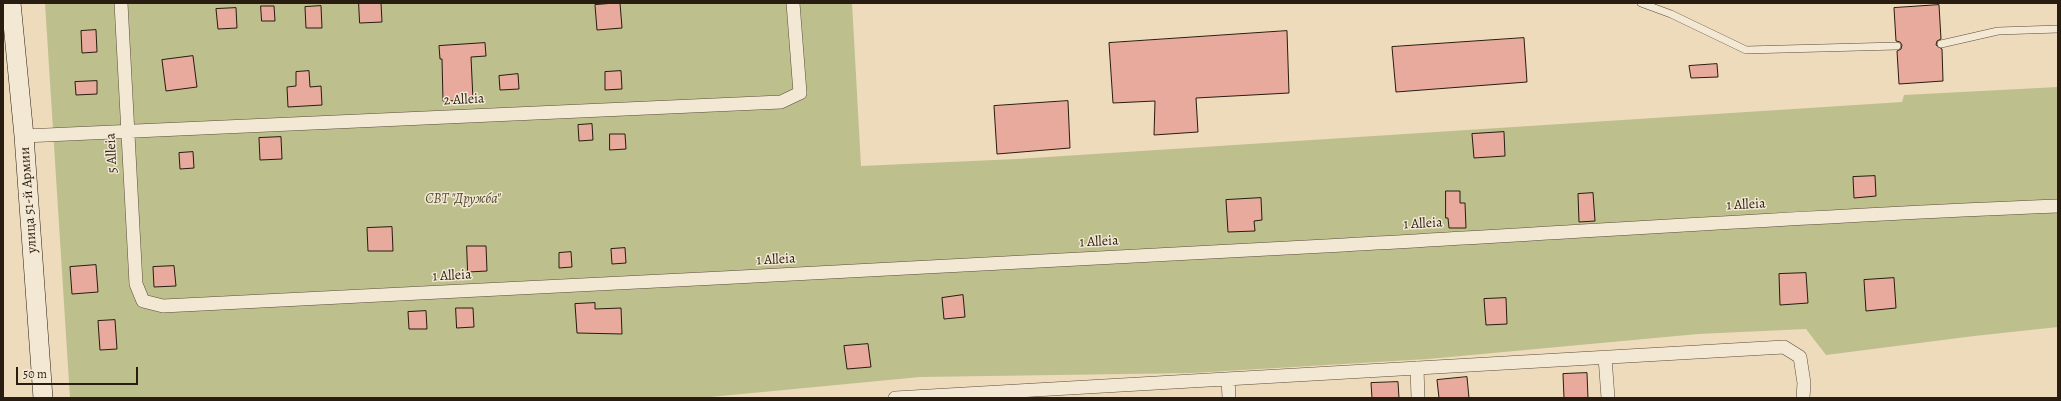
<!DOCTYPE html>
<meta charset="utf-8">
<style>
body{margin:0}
#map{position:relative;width:2061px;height:401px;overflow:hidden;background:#eddbbb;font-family:Alegreya,serif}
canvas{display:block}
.frame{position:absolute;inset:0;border:4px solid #291c10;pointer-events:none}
.scale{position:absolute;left:16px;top:367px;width:122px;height:18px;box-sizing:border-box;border:2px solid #291c10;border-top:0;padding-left:5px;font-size:12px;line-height:14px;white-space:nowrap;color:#291c10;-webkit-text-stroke:3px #f3e8d3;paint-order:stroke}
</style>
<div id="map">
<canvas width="2061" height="401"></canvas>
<div class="frame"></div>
<div class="scale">50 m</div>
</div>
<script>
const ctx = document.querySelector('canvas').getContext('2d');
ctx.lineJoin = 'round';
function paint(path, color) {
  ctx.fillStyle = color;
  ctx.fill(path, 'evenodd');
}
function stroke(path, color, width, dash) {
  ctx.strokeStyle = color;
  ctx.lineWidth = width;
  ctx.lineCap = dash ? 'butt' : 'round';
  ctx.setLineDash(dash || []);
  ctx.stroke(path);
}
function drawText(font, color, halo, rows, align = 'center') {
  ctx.font = font + ' Alegreya,serif';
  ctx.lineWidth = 3;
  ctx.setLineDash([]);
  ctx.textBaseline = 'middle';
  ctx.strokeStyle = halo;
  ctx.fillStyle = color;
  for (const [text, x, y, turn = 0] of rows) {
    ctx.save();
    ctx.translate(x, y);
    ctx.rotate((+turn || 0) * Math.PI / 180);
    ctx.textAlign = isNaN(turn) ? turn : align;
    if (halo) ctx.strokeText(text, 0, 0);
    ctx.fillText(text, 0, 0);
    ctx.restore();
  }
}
const green = new Path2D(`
 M45 3H852L861 166 1017 159 1902 102 1904 95 2058 87V327L1974 336 1826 355 1806 329 1698 334 1428 359 1192 373 920 377 700 398H70Z`);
const building = new Path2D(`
 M359 3H381L382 22 360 23Z
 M620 3 622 28 597 30 595 5Z
 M1939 5 1941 39 1937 41 1936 45 1942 49 1943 81 1899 84 1897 51 1901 49 1902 45 1900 42 1896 41 1894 8Z
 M261 6H274L275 21H262Z
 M321 6 322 28H306L305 7Z
 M236 8 237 28 218 29 216 9Z
 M96 30 97 52 82 53 81 31Z
 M1287 31 1289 93 1196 98 1198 132 1154 135 1155 101 1113 103 1109 43Z
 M1524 38 1527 82 1396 92 1392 47Z
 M485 43 486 56 471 57 473 100 443 101 442 59H440L439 46Z
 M193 56 197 87 166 91 162 60Z
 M1717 64 1718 77 1691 78 1689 66Z
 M309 71 310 87 321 86 322 105 288 107 287 87 296 86V72Z
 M621 71 622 89 605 90V72Z
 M518 74 519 89 500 90 499 76Z
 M97 81V94L76 95 75 82Z
 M1068 101 1070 148 997 154 994 106Z
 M592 124 593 140 579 141 578 125Z
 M1504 132 1505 156 1474 158 1472 134Z
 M610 134H625L626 149 610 150Z
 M281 137 282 159 260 160 259 138Z
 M193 152 194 168 180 169 179 153Z
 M1875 176 1876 196 1854 198 1853 177Z
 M1446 191H1460V203H1465L1466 228H1449L1448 218H1446Z
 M1593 193 1595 221 1579 222 1578 194Z
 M1261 198 1262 220 1254 221 1255 231 1228 232 1226 200Z
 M392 227 393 251H368L367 228Z
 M467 246H486L487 271 468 272Z
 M625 248 626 263 612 264 611 249Z
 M571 252 572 267 559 268V253Z
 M96 265 98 292 72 294 70 267Z
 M174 266 176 286 154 287 153 267Z
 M1806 273 1808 303 1780 305 1779 274Z
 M1894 278 1896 308 1866 311 1864 280Z
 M963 295 965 317 944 319 942 298Z
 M1506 298 1507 324 1486 325 1484 299Z
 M595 303V309L621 308 622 334 577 333 575 304Z
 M456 308H473L474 327 457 328Z
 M426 311 427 329H409L408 312Z
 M115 320 117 349 100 350 98 321Z
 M868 344 871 367 847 369 844 346Z
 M1587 373 1588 398H1564L1563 374Z
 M1467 377 1469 398H1439L1437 380Z
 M1398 382 1399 398H1372L1371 383Z`);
const lane = new Path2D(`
 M1641 3 1671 14 1746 50 1897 46
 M1941 44 1998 31 2058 29`);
const street = new Path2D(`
 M121 3 136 284 143 301 163 306C557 286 950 267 1344 245 1582 232 1820 215 2058 206
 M24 136 781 102 800 93 793 3
 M1605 357 1608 398
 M1417 368 1418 398
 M1228 379 1229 398
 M895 398 1784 347 1800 357 1804 383 1803 398`);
const secondary = new Path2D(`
 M11 3 24 136 43 398`);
const streetNames = [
 ["2 Alleia",464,100,-3],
 ["5 Alleia",112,153,-93],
 ["улица 51-й Армии",29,200,-94],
 ["1 Alleia",1746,205,-3],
 ["1 Alleia",1423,224,-3],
 ["1 Alleia",1099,242,-3],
 ["1 Alleia",776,260,-3],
 ["1 Alleia",452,276,-3]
];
const parkNames = [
 ["СВТ \"Дружба\"",463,200]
];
paint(green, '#bdbf8d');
paint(building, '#e8aa9c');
stroke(building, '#291c10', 1);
stroke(lane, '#5a4c3b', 8);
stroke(street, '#5a4c3b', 14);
stroke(secondary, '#291c10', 20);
stroke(lane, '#f3e8d3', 7);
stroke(street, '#f3e8d3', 13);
stroke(secondary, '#f3e8d3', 19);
drawText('14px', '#291c10', '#f3e8d3', streetNames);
drawText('italic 14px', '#554d36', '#f3e8d3', parkNames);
</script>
